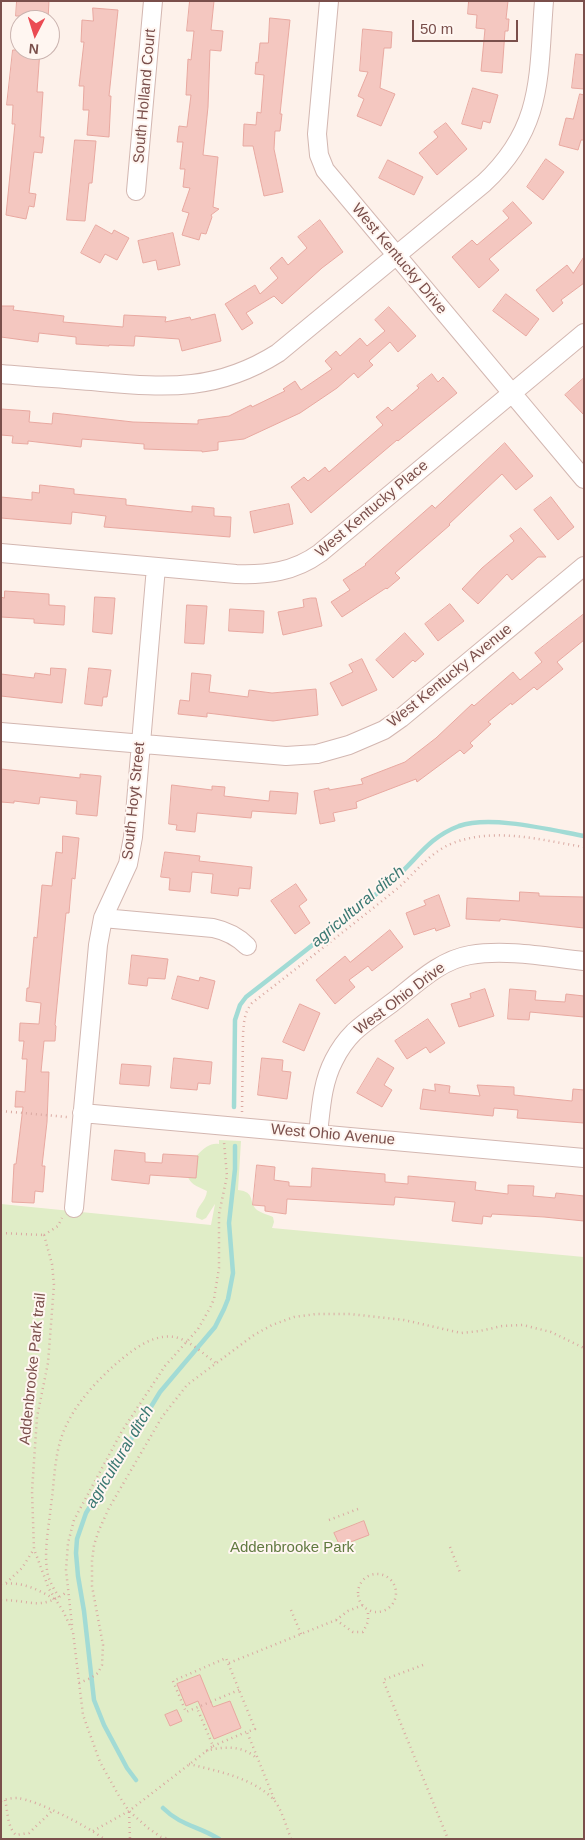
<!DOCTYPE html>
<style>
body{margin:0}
#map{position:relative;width:585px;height:1840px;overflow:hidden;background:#fdf1ea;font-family:Helvetica,sans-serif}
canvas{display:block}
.frame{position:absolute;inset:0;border:2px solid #7a4f4b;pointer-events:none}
.north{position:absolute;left:10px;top:10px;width:50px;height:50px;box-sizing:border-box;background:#fff6f1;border:1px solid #cab3af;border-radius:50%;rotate:185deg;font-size:14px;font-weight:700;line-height:20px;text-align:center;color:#7a4f4b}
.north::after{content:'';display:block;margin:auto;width:18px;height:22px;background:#eb4b53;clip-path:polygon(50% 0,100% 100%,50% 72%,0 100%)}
.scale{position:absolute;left:412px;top:20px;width:106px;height:22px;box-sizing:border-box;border:2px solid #7a4f4b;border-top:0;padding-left:6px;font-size:15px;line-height:18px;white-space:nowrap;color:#7a4f4b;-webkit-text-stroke:4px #fff6f1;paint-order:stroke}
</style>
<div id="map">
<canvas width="585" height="1840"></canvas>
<div class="frame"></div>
<div class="north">N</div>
<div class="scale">50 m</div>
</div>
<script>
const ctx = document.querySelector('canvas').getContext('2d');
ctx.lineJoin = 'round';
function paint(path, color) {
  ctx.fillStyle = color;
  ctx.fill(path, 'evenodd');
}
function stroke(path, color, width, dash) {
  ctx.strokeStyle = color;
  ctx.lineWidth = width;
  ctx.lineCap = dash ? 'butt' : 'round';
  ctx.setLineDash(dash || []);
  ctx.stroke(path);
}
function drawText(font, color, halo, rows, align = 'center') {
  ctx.font = font + ' Helvetica,sans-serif';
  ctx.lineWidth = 4;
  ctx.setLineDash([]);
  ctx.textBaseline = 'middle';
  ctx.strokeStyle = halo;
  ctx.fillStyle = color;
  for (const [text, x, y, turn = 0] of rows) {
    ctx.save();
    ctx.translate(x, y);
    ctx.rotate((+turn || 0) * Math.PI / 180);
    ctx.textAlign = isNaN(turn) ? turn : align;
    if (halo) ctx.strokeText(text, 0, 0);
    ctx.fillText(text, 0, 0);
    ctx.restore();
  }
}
const green = new Path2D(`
 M219 1140 241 1141 238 1190C256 1192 248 1202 257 1210 261 1213 269 1215 273 1217L274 1222 272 1228 584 1257V1839H1V1204L211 1225 215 1204 206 1218 202 1220 196 1217C196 1206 206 1202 207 1191 196 1186 189 1184 186 1172 192 1161 205 1141 219 1144Z`);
const stream = new Path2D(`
 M234 1107 235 1020 240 1005 246 997C295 959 344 921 392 881 417 860 427 838 459 826 491 815 551 830 584 836
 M136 1780 127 1768 104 1725 94 1700 84 1611 78 1576 76 1553 77 1539 86 1513 160 1392 215 1327 224 1309 228 1299 233 1273 229 1223 235 1169V1146
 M163 1808C181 1826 199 1826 219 1839`);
const building = new Path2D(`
 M17 1H49L48 20H20V16H16Z
 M190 1H214L211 30 223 31 221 51 210 50 208 107 203 155 218 157 213 207 219 209 211 215 212 217 206 234 201 233 199 240 182 235 189 213 182 211 190 188 183 187 185 169H180L183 142H177L179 126 187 127 191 95H186L188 59 191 60 194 31H187Z
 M469 1H508L506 19H509L508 31H505L502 73 481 71 485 29 476 28 477 15 468 14Z
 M93 8 118 10 109 96H111L109 137 87 135 89 110H83L84 86H79L84 42H81L82 20 93 21Z
 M270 18 290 20 280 114H282L280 131H275L274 149 283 192 264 196 253 146H243L244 124 256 125 257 112 261 113 264 75 255 74 256 62 258 63 260 43H268Z
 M363 29 392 32 391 48H384L380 88 395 94 381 126 357 116 364 99 358 96 368 72 360 71Z
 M13 50H40L37 92H43L40 137H44L42 153 34 152 29 193 36 194 34 207 29 206 26 219 6 215 15 124H12L13 105H7Z
 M576 54 584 55V89L572 88Z
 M473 88 498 95 490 123 483 121 481 129 462 124Z
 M580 94 584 95V140H581L578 150 559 145 566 118 573 119Z
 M446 123 467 149 437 175 419 153 438 137 434 132Z
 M75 140 96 141 92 183H89L85 221 67 220Z
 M546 159 564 172 543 200 527 187Z
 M388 160 423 177 414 195 379 178Z
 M513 202 532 223 489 259 499 270 479 288 452 257 472 240 477 245 509 218 503 211Z
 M320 220 343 252 322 268 282 304 274 296 246 313 253 323 242 330 225 304 255 285 260 294 278 278 270 268 282 257 288 265 307 248 298 237Z
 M96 225 112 234 114 230 129 238 117 260 105 254 100 263 81 253Z
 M173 233 180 265 158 270 156 260 143 263 138 241Z
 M584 257V283L561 300 563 303 553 312 536 290 567 265 573 273Z
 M506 294 539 319 526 336 493 311Z
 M1 306H14L13 310 64 316 63 322 123 327 124 315 166 317 165 322 190 317 191 320 215 314 221 341 182 351 179 339 135 336 134 346 109 345V346L76 344V337L39 333 38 342 1 337Z
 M389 307 416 336 398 352 390 342 369 361 373 365 358 378 354 373 337 388 300 413 244 439 218 442V450L202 452V451L144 449V444L82 439 81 447 28 441V444L12 443 13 436 1 435V409L30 411 29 422 52 424 53 413 133 422 198 424V420L229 416 251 405 252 407 285 391 283 389 295 381 301 390 332 369 325 361 336 351 340 356 360 338 367 346 385 331 375 320Z
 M432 374 438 382 443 377 457 393 398 441 397 440 311 513 291 487 304 477 308 481 325 467 329 472 383 425 376 417 388 407 392 411 419 388 417 386Z
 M584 378V415L565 395Z
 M505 443 533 476 516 490 502 474 449 524 450 525 395 573 400 578 387 589 386 588 342 617 331 602 350 590 343 580 366 565 365 564 432 505 435 508Z
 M40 485 74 489V494L126 499V505L192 512V506L214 508V516L231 517 230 537 104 527 106 516 72 512 71 524 1 518V497L32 500V492L39 493Z
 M551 497 574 527 558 540 534 510Z
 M289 504 293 524 254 533 250 512Z
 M521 528 546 557H538L512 580 507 574 478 604 462 589 482 568 514 541 510 536Z
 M5 591 49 594V605L65 606 64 625 34 623V619L1 617V597L4 598Z
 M95 597 115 598 112 634 93 632Z
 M311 598H316L322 626 283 635 278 612 304 607 303 600Z
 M450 604 464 621 438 641 425 624Z
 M187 605 207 606 204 644 185 643Z
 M230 609 264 611 263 633 229 631Z
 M584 614V640L557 662 563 669 537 690 534 687 512 705 511 703 488 722 491 724 470 743 473 746 464 754 460 750 417 782 416 779 356 802 357 808 333 813 335 821 320 824 314 791 329 788V790L363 784 361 779 405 762 436 738 472 704 474 706 513 672 520 680 542 662 535 653Z
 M405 633 424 654 415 662 413 660 393 678 376 660Z
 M362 659 377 690 342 706 330 683 353 672 349 665Z
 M51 668 66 669 62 703 1 696V674L34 678 35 673 50 675Z
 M89 668 111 670 107 697H103L102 706 85 704Z
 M192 673 211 675 209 692 248 697 249 690 272 693 316 689 318 715 273 721 207 713V717L178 714 180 700 189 701Z
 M1 769 80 778V774L101 776 97 816 76 814 77 801 40 797 39 804 14 801V803L1 802Z
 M172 785 212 790V786L225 787 224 796 269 801 270 791 298 793 296 814 252 811 251 818 197 813 195 832 176 830 177 825 169 824Z
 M63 836 79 838 75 879 72 878 69 913H66L55 1025 56 1026 55 1041H44L41 1072H49L47 1122 42 1166H45L43 1192 35 1191 34 1203 12 1202 14 1164H16L23 1107H15L16 1091 25 1092 27 1059H22L24 1041H19L20 1023 39 1024 41 1003 26 1001 27 988H29L34 937 37 938 42 885 52 886 56 852 62 853Z
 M165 852 200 856 199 861 252 867 250 889 239 888 238 896 211 893 213 874 192 872 190 892 169 890 170 878 161 877Z
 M296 884 307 900 299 906 310 923 295 934 271 901Z
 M520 892 539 893V896L584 897V928L500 919V921L466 919 467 898 519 901Z
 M439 895 450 926 436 931 435 928 414 935 406 913 426 905 424 901Z
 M390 930 403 947 372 971 368 966 349 980 355 987 335 1004 316 980 345 956 350 962Z
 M132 955 168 959 165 979 148 978 147 986 129 984Z
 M178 976 199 981 200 977 215 981 208 1009 172 999Z
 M485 989 494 1016 459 1027 451 1004 471 998 470 994Z
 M510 989 536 991 535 1000 565 1002 566 994 584 996V1017L530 1012 529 1020 508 1019Z
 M300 1004 320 1013 304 1051 283 1042Z
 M428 1019 445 1043 430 1053 426 1047 407 1059 395 1041Z
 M174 1058 212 1062 210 1084 198 1083 197 1090 171 1088Z
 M262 1058 283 1060 282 1071 291 1072 287 1099 258 1095Z
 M378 1058 394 1068 384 1085 392 1090 382 1107 357 1093Z
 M122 1064 151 1066 149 1086 120 1084Z
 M435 1084 450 1086 449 1093 480 1096 477 1085 514 1087V1095L572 1101 573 1089 584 1090V1123L517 1118 518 1110 494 1108 493 1116 420 1109 423 1089 435 1091Z
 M115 1150 145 1153V1162L162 1163 163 1154 198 1156 196 1178 150 1175 149 1184 112 1180Z
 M257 1165 275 1167 274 1180 289 1182V1186L311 1187 312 1168 385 1174V1182L408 1184V1176L476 1182 475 1190 508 1194V1185L534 1186 533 1196 555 1198 556 1193 584 1196V1221L544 1217 492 1214 491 1217 483 1216 482 1224 452 1221 455 1202 395 1197 394 1205 287 1199 286 1214 265 1211V1206L253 1205Z
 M364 1521 369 1535 340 1546 334 1533Z
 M200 1675 213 1707 230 1701 241 1728 214 1739 198 1701 186 1706 177 1684Z
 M177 1710 182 1721 170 1726 165 1715Z`);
const path = new Path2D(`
 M1 1111 67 1117
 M242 1112 243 1034C244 1022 244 1013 252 1003 301 965 350 927 398 888 416 872 430 852 453 843 496 827 540 840 584 847
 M1 1233 44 1235
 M44 1235 52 1264 54 1285 48 1363 37 1417 32 1491 34 1549 49 1589 63 1611 73 1632 83 1715 100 1762 119 1796 129 1811 148 1828 161 1837 170 1839
 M44 1235 58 1226 62 1218
 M329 1520 358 1509
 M450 1547 461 1575
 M358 1593a19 19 0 1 1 38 0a19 19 0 1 1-38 0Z
 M6 1583 22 1568 34 1549
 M1 1584C20 1581 38 1589 54 1599
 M59 1597C54 1589 48 1580 47 1570 44 1549 49 1526 51 1505 55 1478 54 1449 67 1424 78 1400 103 1374 123 1358 138 1346 155 1334 175 1337 191 1341 203 1354 216 1363
 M1 1600C32 1600 39 1611 67 1592
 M291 1610 301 1634
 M336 1620 353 1632H363L368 1622V1610
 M72 1625 66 1570 68 1543 74 1520 122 1431 165 1366 198 1329 210 1308 214 1299 219 1268V1214L227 1176 224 1142
 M229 1663 336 1620 348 1611 363 1605
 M423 1665 383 1680 448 1839
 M79 1683 91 1678 98 1673 102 1665 103 1645 92 1586V1561L94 1545 99 1530 109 1508 162 1417 187 1385 254 1335 272 1325 294 1317 316 1314H350L404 1320 461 1333 480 1331 502 1326 523 1325 551 1332 584 1348
 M239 1690 186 1712 173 1681 226 1658 255 1729 247 1732 275 1801
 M213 1746 246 1732
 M206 1751C223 1746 244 1745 257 1759
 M189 1764C217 1771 254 1778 274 1800 281 1808 287 1828 291 1839
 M5 1800C8 1811 7 1827 16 1835L29 1833 52 1811
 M1 1801C6 1799 11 1798 17 1798 37 1800 87 1826 104 1839
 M129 1812 130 1839
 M93 1831 129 1811 213 1746 197 1708`);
const minor = new Path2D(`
 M329 1 317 134 319 155 325 170 584 479
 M136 191 153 1
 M1 374C34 377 67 379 101 382 168 388 218 391 278 353L484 183C544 127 538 76 544 1
 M1 553 236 574C267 575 294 572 320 553L584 333
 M1 732 286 756 317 754 349 745 384 730 401 718 584 566
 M103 918 213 928C227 931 237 936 247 946
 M82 1113 584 1158
 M318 1134C321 1108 322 1083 334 1060 339 1050 346 1040 354 1032 366 1021 380 1012 393 1002 416 984 440 960 470 955 507 949 547 957 584 961
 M74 1208 98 945 103 918 128 864 133 837 156 567`);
const streetNames = [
 ["South Holland Court",145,96,-85],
 ["West Kentucky Drive",399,259,50],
 ["West Kentucky Place",372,509,-40],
 ["West Kentucky Avenue",450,676,-39],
 ["South Hoyt Street",134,801,-84],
 ["West Ohio Drive",400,999,-37],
 ["West Ohio Avenue",333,1135,5],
 ["Addenbrooke Park trail",33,1369,-84]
];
const parkNames = [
 ["Addenbrooke Park",292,1548]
];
const waterNames = [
 ["agricultural ditch",358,907,-40],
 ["agricultural ditch",120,1457,-59]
];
paint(green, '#e0edc7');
stroke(stream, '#a2dbd5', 4.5);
paint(building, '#f4c7c0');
stroke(building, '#e8a8a0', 1);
stroke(minor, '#d3b7b1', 20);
stroke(path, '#daa9a2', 2.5, [1, 4]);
stroke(minor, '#fff', 18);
drawText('15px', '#7a4f4b', '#fff6f1', streetNames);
drawText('15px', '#617a40', '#fff6f1', parkNames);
drawText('italic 16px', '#3a7872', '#fff6f1', waterNames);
</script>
